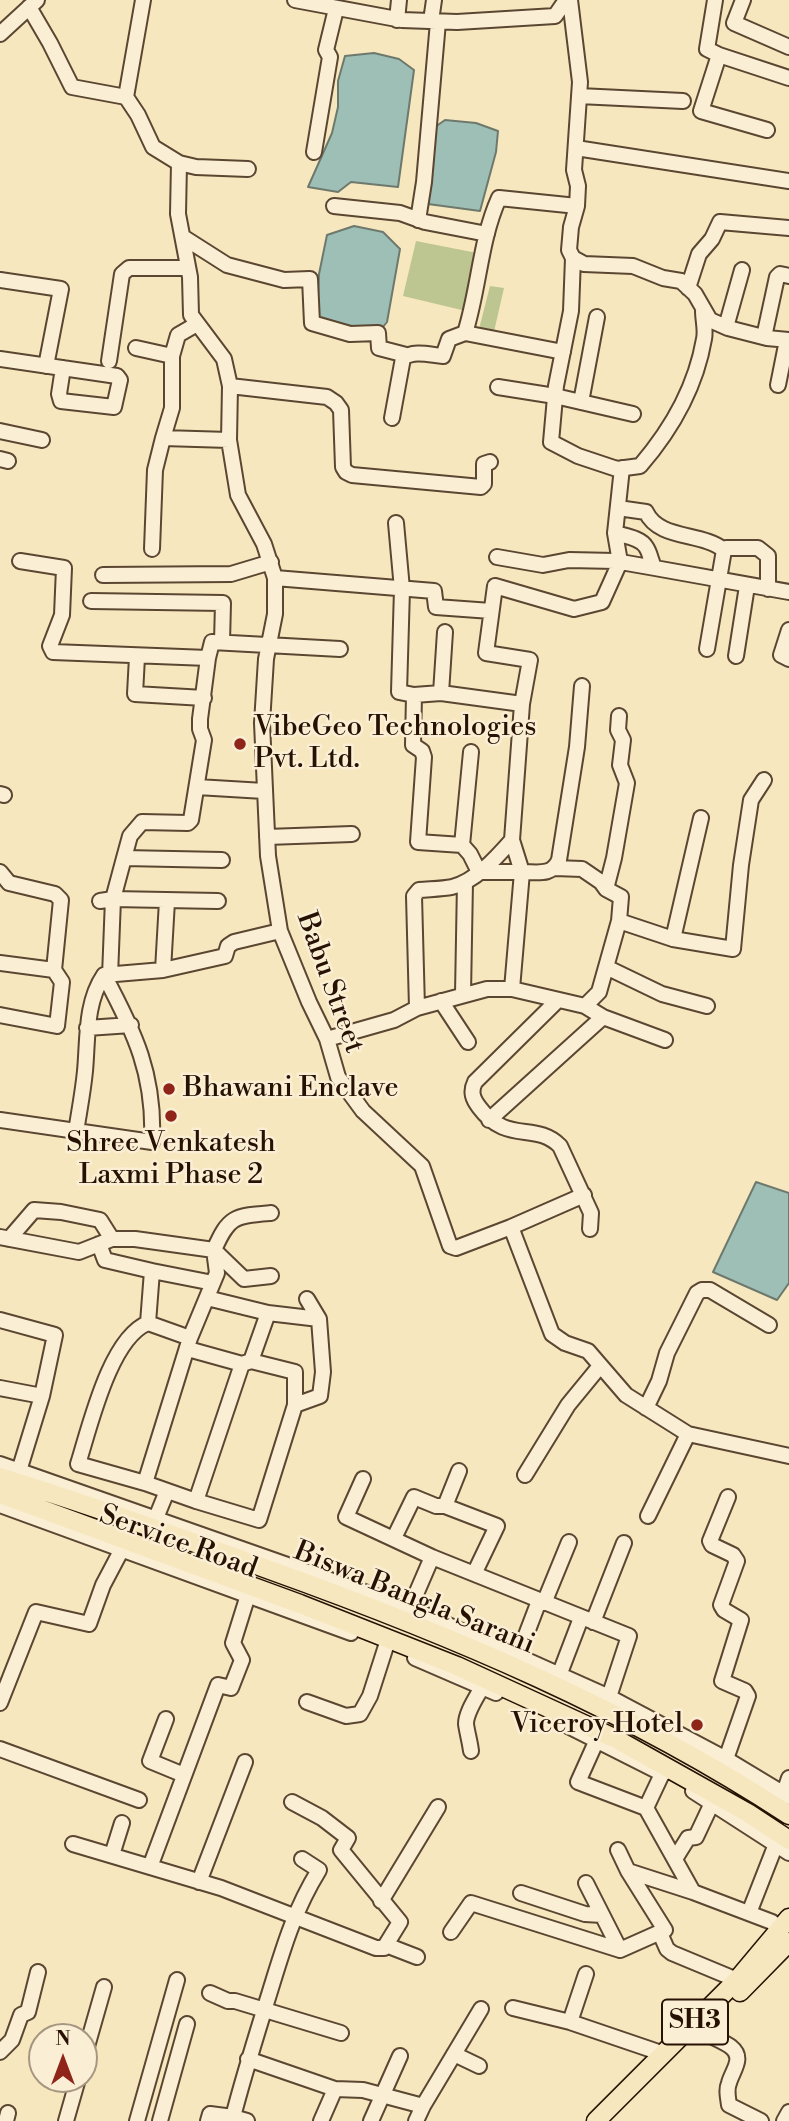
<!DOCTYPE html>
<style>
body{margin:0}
#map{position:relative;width:789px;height:2121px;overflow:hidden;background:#f7e7be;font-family:"Libre Bodoni",serif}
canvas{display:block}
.north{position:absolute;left:28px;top:2023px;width:70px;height:70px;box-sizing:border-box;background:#faefd5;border:2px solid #a69681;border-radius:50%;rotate:0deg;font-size:19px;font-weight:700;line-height:28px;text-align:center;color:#271103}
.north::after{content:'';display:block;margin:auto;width:24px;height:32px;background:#8f2418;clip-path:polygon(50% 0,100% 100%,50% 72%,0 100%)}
</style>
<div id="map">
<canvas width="789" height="2121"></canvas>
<div class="north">N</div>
</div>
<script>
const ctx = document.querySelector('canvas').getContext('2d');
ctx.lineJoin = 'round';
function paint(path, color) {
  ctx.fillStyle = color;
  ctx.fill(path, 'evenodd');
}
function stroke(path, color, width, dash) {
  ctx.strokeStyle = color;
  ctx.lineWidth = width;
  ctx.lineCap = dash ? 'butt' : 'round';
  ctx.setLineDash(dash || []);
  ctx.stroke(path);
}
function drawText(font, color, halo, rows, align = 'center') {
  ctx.font = font + ' "Libre Bodoni",serif';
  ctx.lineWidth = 5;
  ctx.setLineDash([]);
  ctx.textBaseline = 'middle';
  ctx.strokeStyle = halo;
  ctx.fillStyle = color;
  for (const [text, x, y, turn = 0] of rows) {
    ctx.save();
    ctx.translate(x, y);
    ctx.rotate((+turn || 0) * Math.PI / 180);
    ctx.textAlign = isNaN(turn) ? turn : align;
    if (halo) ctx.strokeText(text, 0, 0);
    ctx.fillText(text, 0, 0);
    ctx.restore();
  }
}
const green = new Path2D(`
 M416 241 482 254 470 312 403 296Z
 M490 286 504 288 493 336 478 333Z`);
const water = new Path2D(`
 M374 53 399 59 414 70 398 187 351 182 338 192 308 187 332 133 338 107V81L345 56Z
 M445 120 476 123 498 131 496 152 480 211 428 204 426 196 435 127Z
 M354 226 383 232 400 249 387 322 383 327 353 330 317 319 319 274 327 235Z
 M756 1182 789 1193V1283L777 1300 713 1272Z`);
const minor = new Path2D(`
 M295 0 402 20 457 22 555 16 566 0
 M570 0 580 82 574 170 578 186 577 206 571 227 569 250 573 258 584 264 633 266 663 278 681 281 695 294 710 320 728 328 767 338 789 340
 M715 0 707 49 719 55 701 111 767 130
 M743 0 734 23 789 47
 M29 7 50 43 72 87 126 97 138 115 153 147 179 163 178 214 190 277 191 315 224 359 230 386 229 440 238 495 264 544 275 578V614L266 659 262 723 268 856 280 931 309 1002 327 1039 338 1077 363 1111 422 1166 450 1246 456 1248 511 1227 552 1334 565 1343 588 1351 626 1395 688 1434 789 1456
 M397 20 399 0
 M431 21 434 0
 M0 34 37 0
 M719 55 789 78
 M579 96 683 101
 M126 97 143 0
 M576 148 789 181
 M314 152 330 57 326 50 336 9
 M179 163 196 167 248 169
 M334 206 400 213 425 222 487 234
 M418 220 424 182 438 22
 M183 237 227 265 284 280 310 279 312 323 350 334 378 333 379 348 406 355
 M573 258 571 311 556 386 551 442 578 456 617 469 640 466C671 430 696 386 704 339 706 330 703 320 703 311
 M0 280 61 289 46 366
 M688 288 699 254 712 239 720 222 789 228
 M726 327 742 270
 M764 337 777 277 780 274 789 276
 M136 348 172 356
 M563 352 465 333C479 289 480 240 499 198L577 206
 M0 359 117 376 120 380 114 407 61 401 59 394 63 368
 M109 361 122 274 129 268H188
 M778 385 787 340
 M230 386 327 397 336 403 341 410 343 467 346 472 352 475 481 487 484 484V464L490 462
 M498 387 555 396 633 414
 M581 402 597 317
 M392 418 403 358C414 350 430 355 443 356L449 339 465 333
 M0 431 42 440
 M163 438 172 408V356L178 335 197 324
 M0 459 8 461
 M622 468 615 533C625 536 641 538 646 547 651 554 650 561 655 568L789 592
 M618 508 646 512C659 540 702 532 724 550
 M396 523 402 589 399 692 414 695 441 693 522 704
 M152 549 155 470 163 438 229 440
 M497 557 543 565 569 560 615 561 655 568
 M20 561 64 568 62 615 50 646 53 652 208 658
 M103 575 231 574 271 562
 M275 578 434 591 436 607 491 611
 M91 601 223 603 222 642
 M789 630 781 655 789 659
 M707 649 724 550 726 548H758L768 556V589
 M736 656 747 586
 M137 657 135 694 204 698
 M441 693 445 632
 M414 695 413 745 422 751 424 757 418 842 462 845 470 854 479 872H522L512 840
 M197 787 264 791
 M0 794 4 795
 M267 837 352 834
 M462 845 471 752
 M222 860 124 858 130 836 142 822 188 823 191 820 204 740 200 729V719L208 658 212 642 340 649
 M0 872 9 883 55 894 61 900 54 970 0 963
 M606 889 614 858 627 783 620 765 623 740 618 730 619 716
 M100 901 113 899 218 901
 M619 921 673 939 733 949 741 865 751 800 764 780
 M673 939 701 818
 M606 967 662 994 707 1006
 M163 970 167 901
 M104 975 163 970 225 956 228 946 234 942 280 931
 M110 976 113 899 124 858
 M512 989 522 872C538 872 552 876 559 860L577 747 582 686
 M463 994 465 882
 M558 1000 475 1082C470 1092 473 1099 479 1107 507 1145 535 1121 560 1146L591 1213 590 1229
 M441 1001 468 1042
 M585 1006 603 1017 665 1040
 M417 1008 414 896 419 890C430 889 442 889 452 887 475 882 497 857 512 840L522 704 530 660 486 653 495 586 574 609 602 602 620 562 615 533
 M0 1015 57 1026 62 982 54 970
 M87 1028 131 1025
 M327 1039 394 1020 417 1008 487 989H512L585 1006 599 992 619 921 621 897 606 889 601 882 582 869 555 868
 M0 1120 152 1142C155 1075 135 1033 104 975
 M489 1120 603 1017
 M76 1132C79 1112 83 1092 85 1071 88 1039 85 1003 104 975
 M511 1227 584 1195
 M0 1237 79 1252 112 1239H135L214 1250 217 1273 190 1338 145 1483 78 1464C90 1426 110 1338 148 1323L190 1338
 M9 1239 34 1210 61 1212 100 1220 112 1239
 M99 1244 105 1260 152 1271 148 1323
 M152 1271 213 1283
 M271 1276 244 1279 214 1250C229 1216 234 1216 271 1213
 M207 1298 268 1313 251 1361 242 1364 196 1501 259 1520 295 1405V1372L251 1361
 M268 1313 319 1319
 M0 1320 55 1335 42 1396 19 1471
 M188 1349 242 1364
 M0 1388 42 1396
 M295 1405 320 1396 323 1372 319 1319 307 1299
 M646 1408 659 1381 667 1353 697 1293 702 1290H710L769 1325
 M0 1464 410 1608 609 1697 726 1759 789 1797
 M525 1475 568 1405 600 1366
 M363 1479 346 1517 432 1557 629 1636 609 1697
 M145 1483 196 1501
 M0 1505 351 1633
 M445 1506 459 1471
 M648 1516 688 1434
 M156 1518 167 1491
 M394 1538 414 1497 436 1506H445L497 1526 475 1572
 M544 1603 569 1542
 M410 1608 432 1557
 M593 1622 624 1543
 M518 1656 539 1601
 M415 1658 496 1693
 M560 1673 581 1618
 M307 1702 346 1716 360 1714 370 1696 386 1646
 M0 1703 36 1612 89 1624 103 1585 122 1549
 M166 1719 150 1761 184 1775
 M560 1722 663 1774
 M600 1733 578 1782 646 1808 693 1892
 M0 1749 139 1800
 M471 1751C470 1742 467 1732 466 1724 466 1712 477 1697 482 1687
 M726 1759 748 1696 745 1691 722 1681 741 1620 724 1610 721 1605 737 1561 733 1555 712 1545 710 1541 728 1497
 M693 1791 789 1853
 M784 1793 789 1778
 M646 1808 662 1774
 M73 1844 221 1888 376 1948H384L400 1922 341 1850 348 1838 322 1818 292 1802
 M112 1855 122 1823
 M675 1859 688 1838 696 1837 712 1803
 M150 1867 218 1685 231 1688 242 1660 233 1643 248 1595
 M628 1871 693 1892 772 1922 779 1929
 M199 1882 245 1762
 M586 1883 620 1950 665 1930 628 1871 618 1850
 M521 1893 585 1914 602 1915
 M381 1901 438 1807
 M749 1913 776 1844
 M451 1932 471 1903 620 1950
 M660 1933 667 1949 672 1953 737 1980
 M386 1945 417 1957
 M210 1993 228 2001H235L341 2033
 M513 2008 570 2022 664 2054
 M570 2022 586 1974
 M702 2031C711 2037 723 2041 731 2047 745 2058 732 2071 729 2083 726 2090 728 2097 729 2105L761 2121
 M0 2052 12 2040 21 2015 28 2012 38 1972
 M454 2054 479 2066
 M84 2057 104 1987
 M248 2059 335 2089 363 2090 423 2106 416 2121
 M423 2106 481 2009
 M233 2117 247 2121
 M6 2121 8 2113
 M66 2121 78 2079
 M137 2121 177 1980
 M160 2121 187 2024
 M208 2121 210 2114 233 2117C243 2078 255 2040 267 2001 282 1953 292 1914 319 1870L302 1859
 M321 2121 335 2089
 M371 2121 400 2056
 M784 2121 789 2112`);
const major = new Path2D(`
 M0 1477C91 1505 180 1537 270 1570 451 1635 627 1709 789 1815
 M0 1494 300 1604 457 1666 616 1739 748 1813 789 1840
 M740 1992 789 1942
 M596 2121 737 1980 789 1918`);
const markers = [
 [240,744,7,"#8f2418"],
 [169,1089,7,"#8f2418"],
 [171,1116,7,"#8f2418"],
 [697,1725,7,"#8f2418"]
];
const shields = [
 [695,2022,66]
];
const shieldNames = [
 ["SH3",695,2022]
];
const poiNames = [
 ["VibeGeo Technologies",254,728],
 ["Pvt. Ltd.",254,760],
 ["Bhawani Enclave",183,1089],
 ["Shree Venkatesh",171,1144,"center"],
 ["Laxmi Phase 2",171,1176,"center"],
 ["Viceroy Hotel",683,1725,"right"]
];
const streetNames = [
 ["Babu Street",329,983,70],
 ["Service Road",178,1543,20],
 ["Biswa Bangla Sarani",414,1599,22]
];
paint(green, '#bdc591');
paint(water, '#9ebfb6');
stroke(water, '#6e796e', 2);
stroke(minor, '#5b4632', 18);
stroke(major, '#271103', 21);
stroke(minor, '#faefd5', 14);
stroke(major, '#f7e7be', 18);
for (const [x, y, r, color] of markers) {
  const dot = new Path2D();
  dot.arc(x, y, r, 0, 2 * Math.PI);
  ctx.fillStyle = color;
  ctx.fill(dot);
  stroke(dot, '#faefd5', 2.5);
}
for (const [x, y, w] of shields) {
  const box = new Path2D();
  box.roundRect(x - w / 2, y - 22.5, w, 45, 5);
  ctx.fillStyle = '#faefd5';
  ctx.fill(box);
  stroke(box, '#271103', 2);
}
drawText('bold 26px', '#271103', null, shieldNames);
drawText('28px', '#271103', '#faefd5', poiNames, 'left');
drawText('28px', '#271103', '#faefd5', streetNames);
</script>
